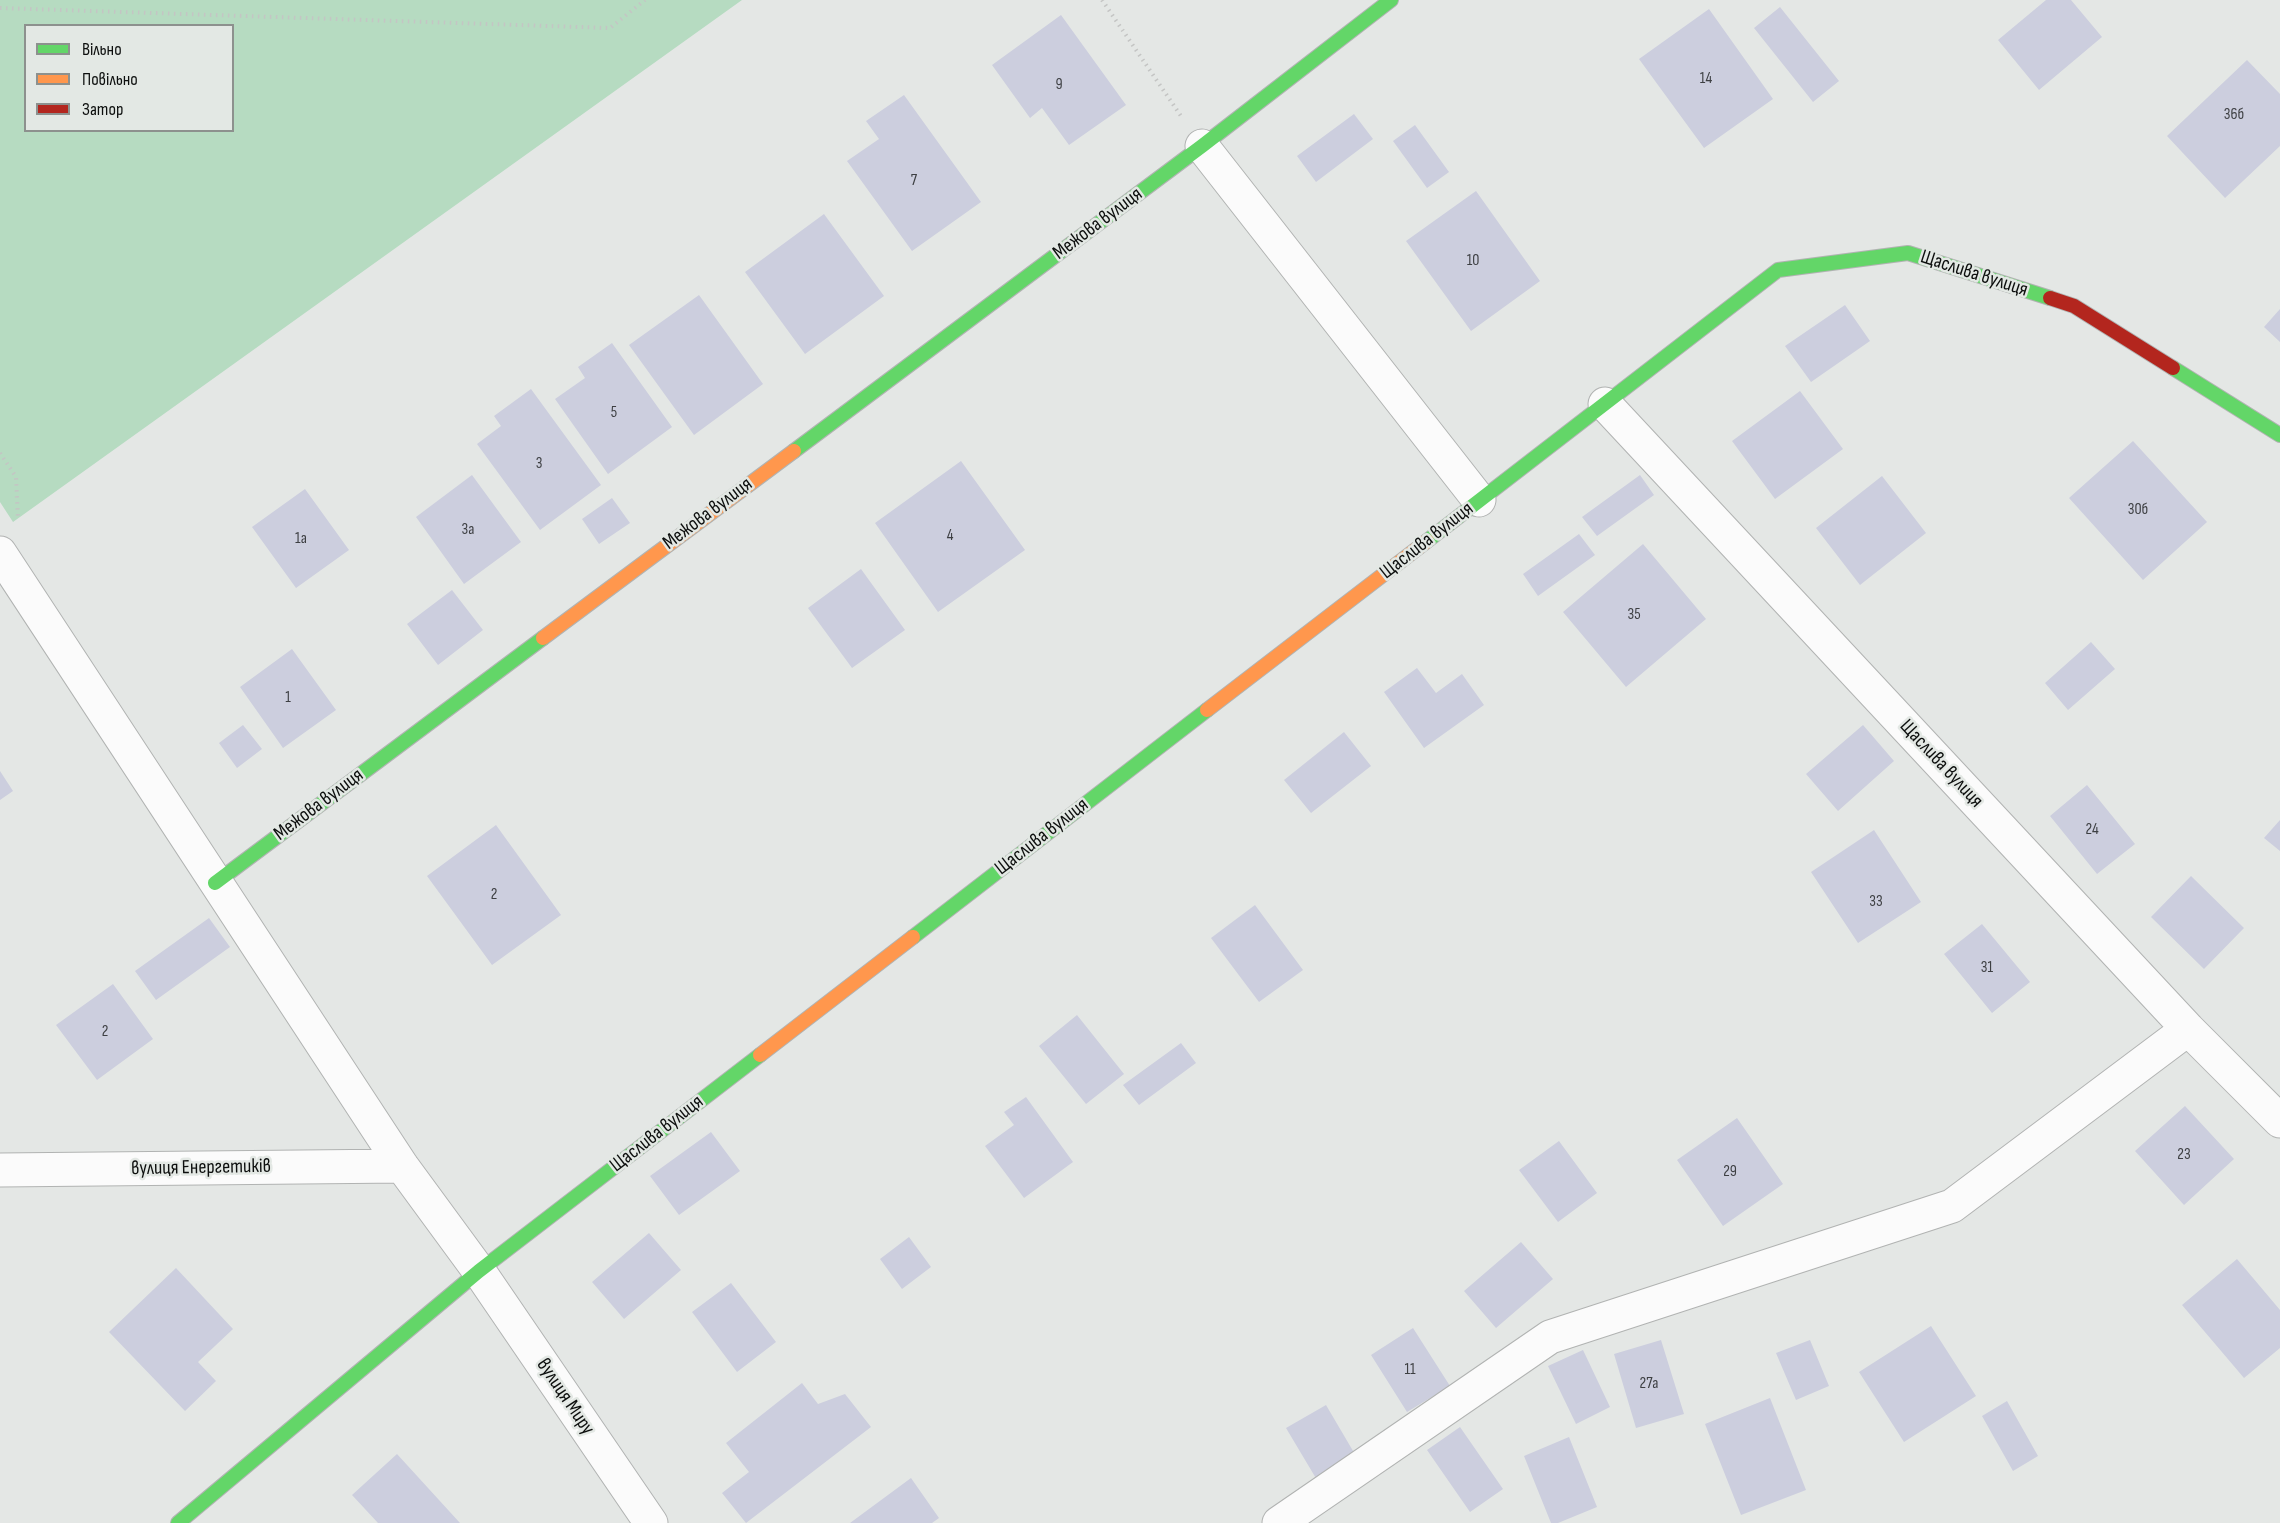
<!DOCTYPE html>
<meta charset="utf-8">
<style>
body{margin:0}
#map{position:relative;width:2280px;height:1523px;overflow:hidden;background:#e4e7e5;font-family:"Sofia Sans Condensed",sans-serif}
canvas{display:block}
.legend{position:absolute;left:24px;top:24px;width:210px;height:108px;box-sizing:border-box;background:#e3e8e4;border:2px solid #8d918e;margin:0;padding:8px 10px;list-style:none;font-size:18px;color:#0d0f0e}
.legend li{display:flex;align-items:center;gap:12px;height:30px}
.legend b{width:30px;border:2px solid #8d918e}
</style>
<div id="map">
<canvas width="2280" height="1523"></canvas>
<ul class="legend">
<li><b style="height:8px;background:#63d668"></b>Вільно</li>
<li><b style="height:8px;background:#ff974d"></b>Повільно</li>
<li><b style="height:8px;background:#b3261e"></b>Затор</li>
</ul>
</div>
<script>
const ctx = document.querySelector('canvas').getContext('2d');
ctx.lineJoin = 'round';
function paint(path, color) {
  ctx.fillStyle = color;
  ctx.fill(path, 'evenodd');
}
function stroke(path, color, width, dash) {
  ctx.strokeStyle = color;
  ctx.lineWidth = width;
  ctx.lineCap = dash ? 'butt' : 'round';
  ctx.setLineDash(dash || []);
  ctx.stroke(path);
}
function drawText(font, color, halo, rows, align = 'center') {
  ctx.font = font + ' "Sofia Sans Condensed",sans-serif';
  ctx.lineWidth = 5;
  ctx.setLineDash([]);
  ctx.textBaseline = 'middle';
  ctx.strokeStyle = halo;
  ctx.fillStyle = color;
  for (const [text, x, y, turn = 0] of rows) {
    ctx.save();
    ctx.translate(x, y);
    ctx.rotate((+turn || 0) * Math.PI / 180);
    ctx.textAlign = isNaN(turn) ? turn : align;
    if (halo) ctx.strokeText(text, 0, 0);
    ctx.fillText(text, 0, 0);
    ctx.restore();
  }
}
const green = new Path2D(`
 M0 0H742L13 522 0 502ZM26 26H232V130H26Z`);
const building = new Path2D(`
 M2046 0H2071L2102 37 2039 90 1998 40Z
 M1780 7 1839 81 1813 102 1754 28Z
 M1709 9 1773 99 1704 148 1639 59Z
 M1061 15 1126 105 1069 145 1042 108 1030 118 992 65Z
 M2247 60 2280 94V146L2225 198 2167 136Z
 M904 95 981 202 912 251 847 161 879 139 866 121Z
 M1354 114 1373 139 1316 182 1297 156Z
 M1415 125 1449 172 1427 188 1393 141Z
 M1476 191 1540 281 1471 331 1406 241Z
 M824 214 884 296 805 354 745 272Z
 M699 295 763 384 694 435 629 345Z
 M1845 305 1870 341 1811 382 1785 346Z
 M2280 309V342L2264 327Z
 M612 343 672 427 608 474 555 399 585 378 578 367Z
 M531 389 601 485 540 530 477 444 501 426 494 416Z
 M1800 391 1843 449 1775 499 1732 441Z
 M2133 441 2207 522 2143 580 2069 498Z
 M961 461 1025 550 938 612 875 523Z
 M472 475 521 542 464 584 416 517Z
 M1640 475 1654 495 1597 536 1582 517Z
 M1882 476 1926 533 1860 585 1816 528Z
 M305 489 349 550 296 588 252 527Z
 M612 498 630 523 599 544 582 519Z
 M1579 534 1595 555 1538 596 1523 574Z
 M1643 544 1706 619 1626 687 1563 612Z
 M861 569 905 630 852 668 808 608Z
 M452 590 483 630 438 665 407 624Z
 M2091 642 2115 669 2068 710 2045 683Z
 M292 649 336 710 283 748 240 687Z
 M1417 668 1436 693 1462 674 1484 705 1424 748 1384 692Z
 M243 725 262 749 237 768 219 743Z
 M1863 725 1894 761 1838 811 1806 774Z
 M1344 732 1371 766 1311 813 1284 780Z
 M0 771 13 791 0 800Z
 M2087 785 2135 844 2097 874 2050 816Z
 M2280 820V851L2264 838Z
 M496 825 561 915 492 965 427 876Z
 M1874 830 1921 902 1858 943 1811 872Z
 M2191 876 2244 928 2204 969 2151 917Z
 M1255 905 1303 970 1259 1002 1211 938Z
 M209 918 230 947 156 1000 135 971Z
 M1982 924 2030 982 1992 1013 1944 954Z
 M113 984 153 1039 97 1080 56 1025Z
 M1077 1015 1124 1074 1086 1104 1039 1046Z
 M1181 1043 1196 1063 1139 1105 1123 1085Z
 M1026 1097 1073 1162 1024 1198 985 1146 1014 1125 1004 1112Z
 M2185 1106 2234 1159 2184 1205 2135 1151Z
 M1737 1118 1783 1184 1723 1226 1677 1160Z
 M711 1132 740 1171 679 1215 650 1176Z
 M1559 1141 1597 1193 1558 1222 1519 1170Z
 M649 1233 681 1270 624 1319 592 1282Z
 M909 1237 931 1267 902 1289 880 1259Z
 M1521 1242 1553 1279 1496 1328 1464 1291Z
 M2237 1259 2280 1310V1348L2244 1378 2182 1305Z
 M176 1268 233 1329 198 1362 216 1381 185 1411 109 1332Z
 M731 1283 776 1342 737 1372 692 1312Z
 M1931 1326 1976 1396 1904 1442 1859 1372Z
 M1413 1328 1450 1386 1407 1412 1371 1355Z
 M1661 1340 1684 1414 1636 1428 1614 1354Z
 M1810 1340 1829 1386 1796 1400 1776 1353Z
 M1583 1350 1610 1407 1576 1424 1548 1366Z
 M802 1383 818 1404 845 1394 871 1427 746 1523 722 1493 749 1472 726 1443Z
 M1770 1398 1806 1490 1741 1515 1705 1424Z
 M2007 1401 2038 1456 2013 1471 1982 1416Z
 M1326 1405 1356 1456 1317 1480 1286 1428Z
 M1460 1427 1503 1489 1470 1512 1427 1450Z
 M1569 1437 1597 1507 1558 1523H1551L1524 1456Z
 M397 1454 460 1523H378L352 1495Z
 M911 1478 939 1518 932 1523H850Z`);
const path = new Path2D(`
 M1102 0 1181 116
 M0 8 610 28 645 0
 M0 453 16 477 18 520`);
const street = new Path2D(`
 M1202 146 1479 500
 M1605 404 2188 1029 2280 1121
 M0 553 402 1166 479 1271 651 1523
 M0 1170 402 1166
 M1279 1523 1550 1337 1952 1206 2188 1029`);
const fast = new Path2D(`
 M2173 368 2280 435
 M794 451 1202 146 1391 0
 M1427 541 1778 270 1908 253 2050 298
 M215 883 543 638
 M913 937 1207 710
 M178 1523 479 1271 760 1055`);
const slow = new Path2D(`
 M543 638 794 451
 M1207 710 1427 541
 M760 1055 913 937`);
const jam = new Path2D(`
 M2050 298 2074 306 2173 368`);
const numberNames = [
 ["14",1706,79],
 ["9",1059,85],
 ["36б",2234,115],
 ["7",914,181],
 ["10",1473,261],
 ["5",614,413],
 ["3",539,464],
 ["30б",2138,510],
 ["3а",468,530],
 ["4",950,536],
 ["1а",301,539],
 ["35",1634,615],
 ["1",288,698],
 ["24",2092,830],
 ["2",494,895],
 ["33",1876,902],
 ["31",1987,968],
 ["2",105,1032],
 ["23",2184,1155],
 ["29",1730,1172],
 ["11",1410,1370],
 ["27a",1649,1384]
];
const streetNames = [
 ["Межова вулиця",1098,224,-37],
 ["Щаслива вулиця",1974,274,18],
 ["Межова вулиця",708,514,-37],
 ["Щаслива вулиця",1427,541,-38],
 ["Щаслива вулиця",1941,764,47],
 ["Межова вулиця",319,805,-37],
 ["Щаслива вулиця",1042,837,-38],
 ["Щаслива вулиця",657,1134,-38],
 ["вулиця Енергетиків",201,1168,-1],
 ["вулиця Миру",565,1397,56]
];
paint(green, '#b6dbc1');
paint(building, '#cccede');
stroke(street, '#b1b3b2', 35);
stroke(fast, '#b1b3b2', 16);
stroke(slow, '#b1b3b2', 16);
stroke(jam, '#b1b3b2', 16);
stroke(path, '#c4c5c4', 4, [1.5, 4.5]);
stroke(street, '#fbfbfb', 33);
stroke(fast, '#63d668', 14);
stroke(slow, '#ff974d', 14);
stroke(jam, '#b3261e', 14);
drawText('16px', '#3d3f42', null, numberNames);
drawText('20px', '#0d0f0e', '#e3e8e4', streetNames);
</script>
